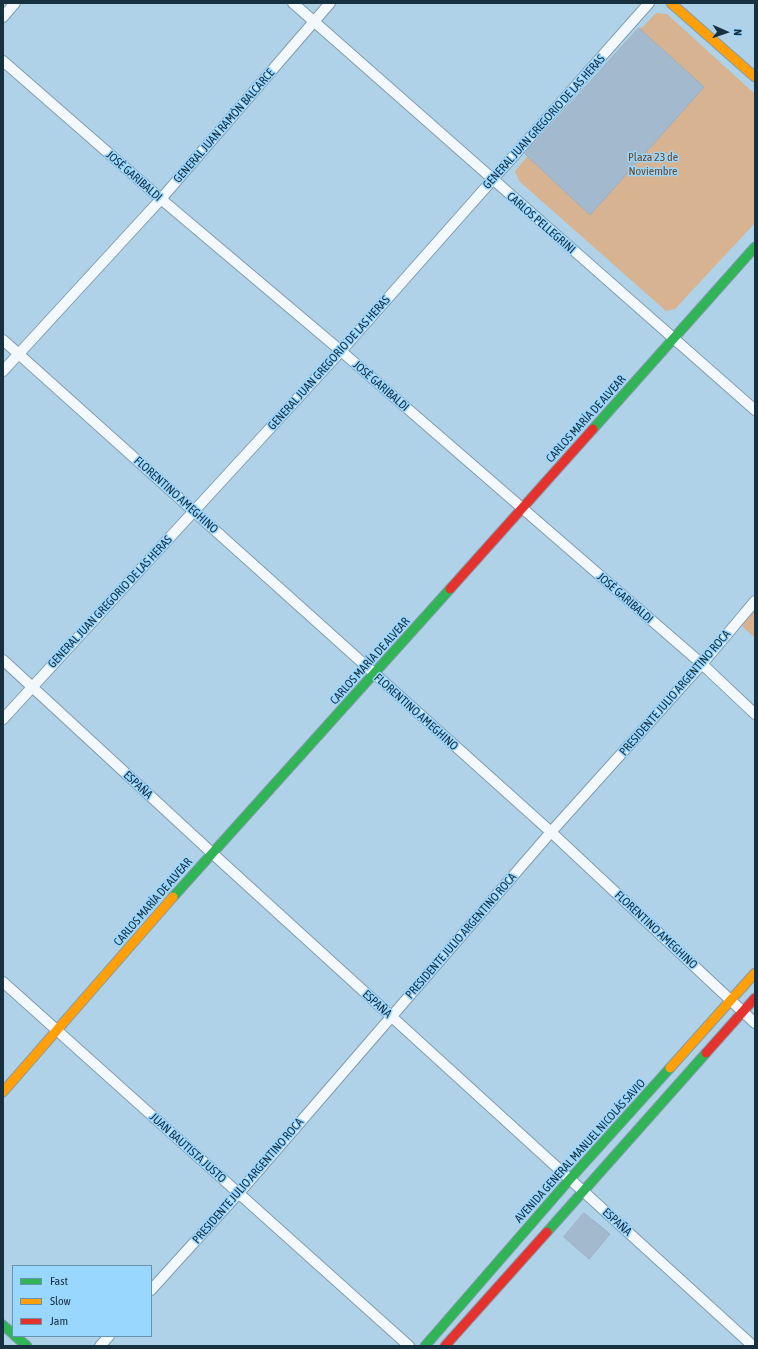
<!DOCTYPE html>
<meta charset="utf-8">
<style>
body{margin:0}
#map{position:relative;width:758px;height:1349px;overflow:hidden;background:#b0d2e8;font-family:"Asap Condensed",sans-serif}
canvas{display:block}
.frame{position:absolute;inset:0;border:4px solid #173040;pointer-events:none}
.legend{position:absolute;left:12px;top:1265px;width:140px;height:72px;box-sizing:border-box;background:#99d7ff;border:1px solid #6594b3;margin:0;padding:5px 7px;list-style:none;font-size:12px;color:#173040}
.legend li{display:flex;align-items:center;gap:8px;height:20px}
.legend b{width:20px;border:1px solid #6594b3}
.north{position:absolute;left:706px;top:12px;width:40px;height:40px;-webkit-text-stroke:3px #99d7ff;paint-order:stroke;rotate:92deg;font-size:11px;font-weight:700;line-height:16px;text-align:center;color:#173040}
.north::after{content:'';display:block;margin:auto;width:14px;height:18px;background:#173040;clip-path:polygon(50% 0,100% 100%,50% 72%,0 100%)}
</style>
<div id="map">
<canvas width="758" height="1349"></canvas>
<div class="frame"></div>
<ul class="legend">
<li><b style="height:5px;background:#30b455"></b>Fast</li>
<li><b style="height:5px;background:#ff9f0a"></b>Slow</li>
<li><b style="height:5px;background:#e5322d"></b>Jam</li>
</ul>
<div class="north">N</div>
</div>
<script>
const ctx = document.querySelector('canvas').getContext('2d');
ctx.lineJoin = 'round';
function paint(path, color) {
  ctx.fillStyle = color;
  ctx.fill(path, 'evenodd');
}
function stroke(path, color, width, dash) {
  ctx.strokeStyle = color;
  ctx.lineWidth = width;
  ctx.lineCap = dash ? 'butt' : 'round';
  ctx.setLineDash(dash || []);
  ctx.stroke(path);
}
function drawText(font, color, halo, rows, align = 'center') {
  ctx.font = font + ' "Asap Condensed",sans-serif';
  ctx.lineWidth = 3;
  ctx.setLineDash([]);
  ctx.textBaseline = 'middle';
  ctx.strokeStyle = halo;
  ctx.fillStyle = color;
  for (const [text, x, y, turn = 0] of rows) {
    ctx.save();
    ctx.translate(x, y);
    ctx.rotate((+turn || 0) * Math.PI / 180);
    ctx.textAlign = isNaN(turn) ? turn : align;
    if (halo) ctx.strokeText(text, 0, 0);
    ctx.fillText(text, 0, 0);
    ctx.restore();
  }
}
const green = new Path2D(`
 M656 13 667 14 755 94V223L675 309 666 311 519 181 515 171 527 157 525 154 639 28 643 27Z
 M755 608V638L740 624Z`);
const building = new Path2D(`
 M639 28 704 87 590 215 525 154Z
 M584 1213 610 1234 589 1259 564 1237Z`);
const street = new Path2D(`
 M293 3 755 410
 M3 17 15 3
 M3 61 161 199 341 351 702 664 755 714
 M3 340 551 832 755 1023
 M3 371 161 199 330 3
 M3 660 212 853 753 1346
 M3 719 341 351 649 3
 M3 982 409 1346
 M151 1290 239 1193 551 832 702 664 755 601
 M100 1346 109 1336`);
const fast = new Path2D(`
 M593 429 755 247
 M173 897 450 589
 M547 1232 706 1053
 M3 1325 13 1334
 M15 1336 27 1346
 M425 1346 570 1179 670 1068`);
const slow = new Path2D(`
 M671 3 755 77
 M670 1068 755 973
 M3 1092 173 897`);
const jam = new Path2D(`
 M450 589 593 429
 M706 1053 755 998
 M445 1346 547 1232`);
const streetNames = [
 ["GENERAL JUAN GREGORIO DE LAS HERAS",544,122,-48],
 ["GENERAL JUAN RAMÓN BALCARCE",224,126,-49],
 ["JOSÉ GARIBALDI",134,176,41],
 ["CARLOS PELLEGRINI",541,223,41],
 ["GENERAL JUAN GREGORIO DE LAS HERAS",329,363,-48],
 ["JOSÉ GARIBALDI",381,386,41],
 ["CARLOS MARÍA DE ALVEAR",586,419,-48],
 ["FLORENTINO AMEGHINO",176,495,42],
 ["JOSÉ GARIBALDI",625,598,41],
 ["GENERAL JUAN GREGORIO DE LAS HERAS",110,602,-47],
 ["CARLOS MARÍA DE ALVEAR",370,661,-48],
 ["PRESIDENTE JULIO ARGENTINO ROCA",675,693,-49],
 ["FLORENTINO AMEGHINO",416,712,42],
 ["ESPAÑA",138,785,43],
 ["CARLOS MARÍA DE ALVEAR",153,902,-49],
 ["FLORENTINO AMEGHINO",656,930,43],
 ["PRESIDENTE JULIO ARGENTINO ROCA",461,936,-49],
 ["ESPAÑA",377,1004,42],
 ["JUAN BAUTISTA JUSTO",188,1148,42],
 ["AVENIDA GENERAL MANUEL NICOLÁS SAVIO",580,1151,-48],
 ["PRESIDENTE JULIO ARGENTINO ROCA",248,1181,-49],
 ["ESPAÑA",617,1222,42]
];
const parkNames = [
 ["Plaza 23 de",653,157],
 ["Noviembre",653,171]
];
paint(green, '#d7b392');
paint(building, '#a3bace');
stroke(building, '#9ab0c4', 1);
stroke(street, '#819cad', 12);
stroke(fast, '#819cad', 11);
stroke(slow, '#819cad', 11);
stroke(jam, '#819cad', 11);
stroke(street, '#f3f8fc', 10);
stroke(fast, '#30b455', 9);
stroke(slow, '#ff9f0a', 9);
stroke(jam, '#e5322d', 9);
drawText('12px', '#173040', '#99d7ff', streetNames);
drawText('12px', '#6f4523', '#99d7ff', parkNames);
</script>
